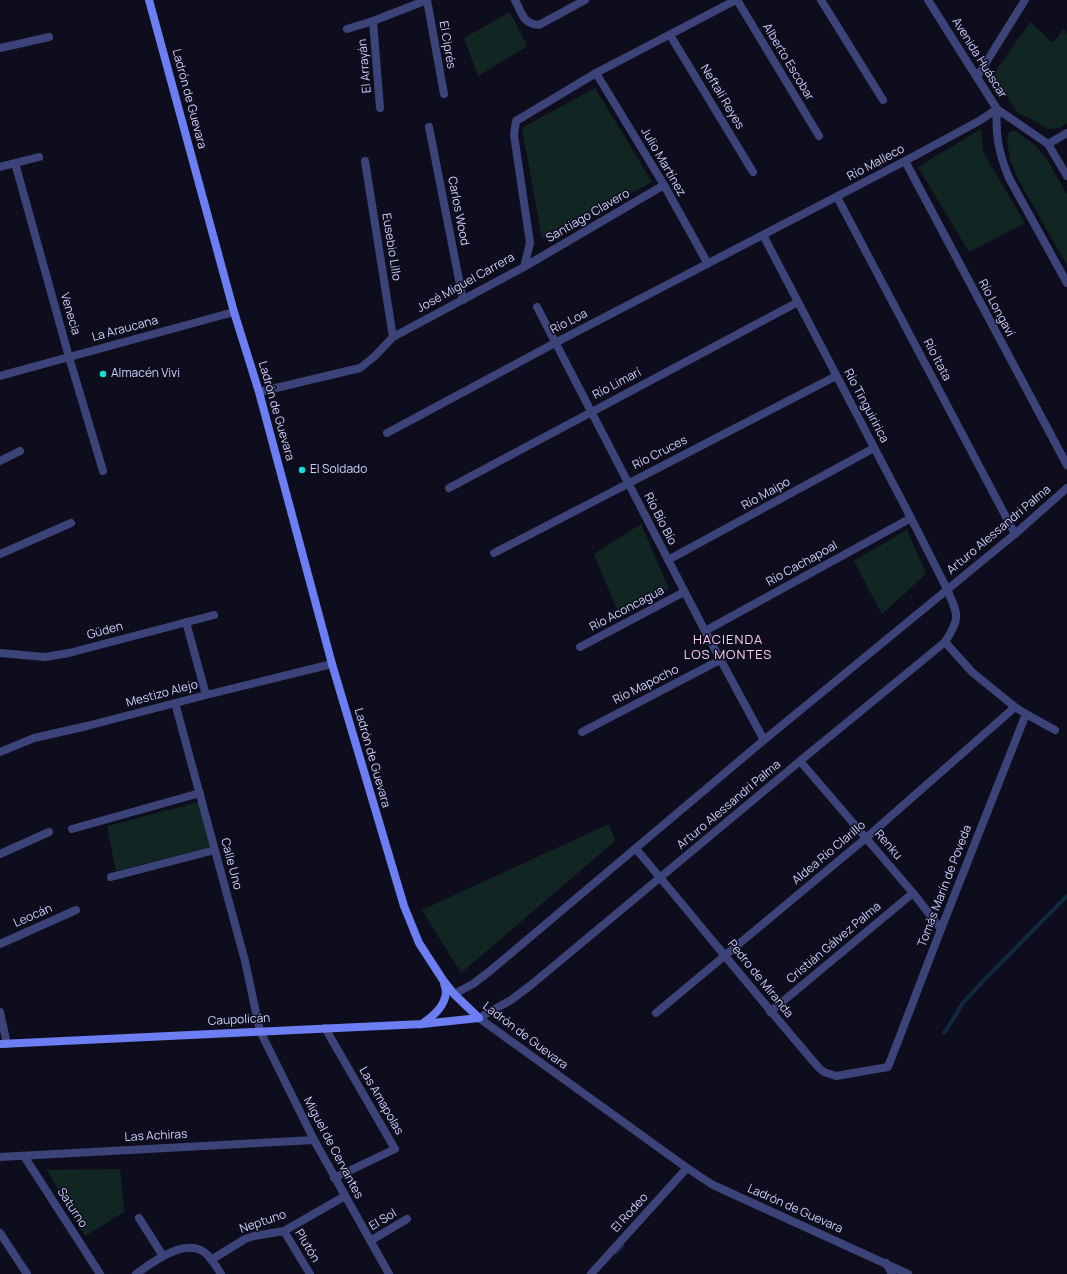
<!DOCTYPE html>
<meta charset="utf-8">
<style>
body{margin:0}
canvas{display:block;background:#0e0d1d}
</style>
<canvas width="1067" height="1274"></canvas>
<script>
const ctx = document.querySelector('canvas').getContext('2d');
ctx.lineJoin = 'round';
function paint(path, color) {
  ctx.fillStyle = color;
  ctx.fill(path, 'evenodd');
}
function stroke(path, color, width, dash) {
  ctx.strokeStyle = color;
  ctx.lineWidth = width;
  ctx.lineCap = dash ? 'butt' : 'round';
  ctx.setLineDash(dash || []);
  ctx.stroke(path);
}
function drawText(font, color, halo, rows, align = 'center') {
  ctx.font = font + ' Manrope,sans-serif';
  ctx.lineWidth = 3;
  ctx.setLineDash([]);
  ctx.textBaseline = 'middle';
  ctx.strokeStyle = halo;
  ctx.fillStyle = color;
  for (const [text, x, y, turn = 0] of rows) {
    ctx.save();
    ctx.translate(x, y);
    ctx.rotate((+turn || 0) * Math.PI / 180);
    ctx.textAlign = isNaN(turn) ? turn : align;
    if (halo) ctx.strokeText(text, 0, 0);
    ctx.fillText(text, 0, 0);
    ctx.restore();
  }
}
const green = new Path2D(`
 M510 12 527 46 478 76 464 38Z
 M1030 22 1053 43 1064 29 1067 34V123L1059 128 1049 129 1017 112 995 77V72Z
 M595 88 652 182 542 238 522 128Z
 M981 129 983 152 1025 223 969 252 918 167Z
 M1015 131 1036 146 1046 158 1067 195V265L1019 181 1010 159 1007 140 1009 132Z
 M641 524 669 589 619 614 594 554Z
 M907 530 926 574 882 614 854 561Z
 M199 802 210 847 116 871 107 826Z
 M609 824 615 841 461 973 422 910Z
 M120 1169 124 1212 85 1236 47 1170Z`);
const stream = new Path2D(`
 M944 1033 954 1018 962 1004 985 979 1067 896
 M616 1253 622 1246`);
const minor = new Path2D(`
 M427 0 444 94
 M515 0C522 13 523 24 539 25L585 0
 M737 0 819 136
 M821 0 883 100
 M373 21 380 108
 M347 29 373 21 427 0
 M670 35 753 172
 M0 48 49 37
 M596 73 664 185 708 264
 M977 77 1025 0
 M429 127 463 300
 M1048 144 1067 133
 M365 161 393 337
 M905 161 1067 465
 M15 163 69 357 103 471
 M0 167 39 157
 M837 197 1015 534
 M763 235 911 518 947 589
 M524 267 664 185
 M537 307 705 631 764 740
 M0 376 234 312
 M259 392 360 368 375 356 393 337 524 267 530 243 514 135 516 121 596 73 736 0
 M387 433 555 343 905 161 979 121 997 109
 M0 461 20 451
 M449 488 798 302
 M494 553 836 376
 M0 554 71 523
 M668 560 874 448
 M186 622 206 695
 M705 631 911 518
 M945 642 972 672 1015 707 1026 714 1055 730
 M580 647 684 592
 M0 653 45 657 69 653 214 615
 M175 703 245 961 260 1031 314 1140 389 1274
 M582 732 720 660
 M0 752 34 738 87 726 206 695 332 664
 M800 761 913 893 941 929
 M72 829 200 793
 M636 849C697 921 757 996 819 1068L824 1072 836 1076 888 1067 941 929 1026 714
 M0 854 49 832
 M111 877 215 850
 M0 944 76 910
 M0 1012 7 1044
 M770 1012 913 893
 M656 1013 866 838 1015 707
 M325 1028 395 1149 334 1178
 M24 1156 100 1274
 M0 1157 314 1140
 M139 1218 163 1256
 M284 1231 310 1274
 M0 1233 27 1274
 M370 1241 407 1219
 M211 1260 245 1239 254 1236 284 1231 345 1196
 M886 1263 892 1274
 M136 1274C152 1263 183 1238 204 1252 211 1257 216 1266 221 1274
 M591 1274 687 1168`);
const tertiary = new Path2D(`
 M928 0 997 109C995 135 999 154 1009 178L1067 283
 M997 109 1048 144 1067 176
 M454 994 473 984 490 971 764 740 1015 534 1067 488
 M908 1274 713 1185 687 1168 479 1018 511 1000 531 985 800 761 945 642C961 617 958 615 947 589`);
const secondary = new Path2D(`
 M149 0 234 312 259 392 332 664 404 906 419 943 443 980 454 994 479 1018
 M422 1024C433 1016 445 1007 446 992 446 989 444 985 444 982
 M0 1044 422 1024 479 1018`);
const markers = [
 [103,374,4,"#13e1d8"],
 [302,470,4,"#13e1d8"]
];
const streetNames = [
 ["El Ciprés",447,45,80],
 ["Avenida Huáscar",979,58,58],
 ["Alberto Escobar",788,62,59],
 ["El Arrayán",365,66,-95],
 ["Neftalí Reyes",722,97,59],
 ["Ladrón de Guevara",189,99,75],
 ["Julio Martínez",663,162,60],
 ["Río Malleco",876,163,-28],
 ["Carlos Wood",458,211,79],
 ["Santiago Clavero",588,216,-30],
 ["Eusebio Lillo",391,247,81],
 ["José Miguel Carrera",466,283,-29],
 ["Río Longaví",996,308,62],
 ["Venecia",70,314,74],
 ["Río Loa",569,322,-27],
 ["La Araucana",125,329,-15],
 ["Río Itata",937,360,62],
 ["Río Limarí",617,384,-28],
 ["Río Tinguiririca",866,406,62],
 ["Ladrón de Guevara",276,411,74],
 ["Río Cruces",660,453,-27],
 ["Río Maipo",766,494,-29],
 ["Río Bío Bío",660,519,63],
 ["Arturo Alessandri Palma",999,530,-40],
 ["Río Cachapoal",802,564,-29],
 ["Río Aconcagua",627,609,-28],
 ["Güden",105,631,-15],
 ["Río Mapocho",646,685,-27],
 ["Mestizo Alejo",162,694,-15],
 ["Ladrón de Guevara",372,758,74],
 ["Arturo Alessandri Palma",729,805,-40],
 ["Renku",888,845,49],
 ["Aldea Río Clarillo",829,853,-40],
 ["Calle Uno",231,864,75],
 ["Tomás Marín de Poveda",945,886,-69],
 ["Leocán",33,916,-24],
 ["Cristián Gálvez Palma",834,943,-40],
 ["Pedro de Miranda",760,979,51],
 ["Caupolicán",239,1020,-3],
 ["Ladrón de Guevara",525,1036,37],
 ["Las Amapolas",381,1101,60],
 ["Las Achiras",156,1136,-3],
 ["Miguel de Cervantes",333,1148,62],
 ["Saturno",72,1208,57],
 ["Ladrón de Guevara",795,1209,24],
 ["El Rodeo",630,1213,-48],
 ["El Sol",383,1220,-31],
 ["Neptuno",263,1222,-19],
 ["Plutón",307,1246,59]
];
const poiNames = [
 ["Almacén Vivi",111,374],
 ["El Soldado",310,470]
];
const neighbourhoodNames = [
 ["HACIENDA",728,640],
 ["LOS MONTES",728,655]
];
paint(green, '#112623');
stroke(stream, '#11293e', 4);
stroke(minor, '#3c4378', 8);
stroke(tertiary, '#3c4378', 8);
stroke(secondary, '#6d7df2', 8);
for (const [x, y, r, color] of markers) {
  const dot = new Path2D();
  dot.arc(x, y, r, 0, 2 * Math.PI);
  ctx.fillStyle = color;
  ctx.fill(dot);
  stroke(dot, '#0e0d1d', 1.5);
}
drawText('12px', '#cecffb', '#0e0d1d', streetNames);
drawText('12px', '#cecffb', '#0e0d1d', poiNames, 'left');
ctx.letterSpacing = '1px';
drawText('13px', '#fbcff1', '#0e0d1d', neighbourhoodNames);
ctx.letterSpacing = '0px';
</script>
